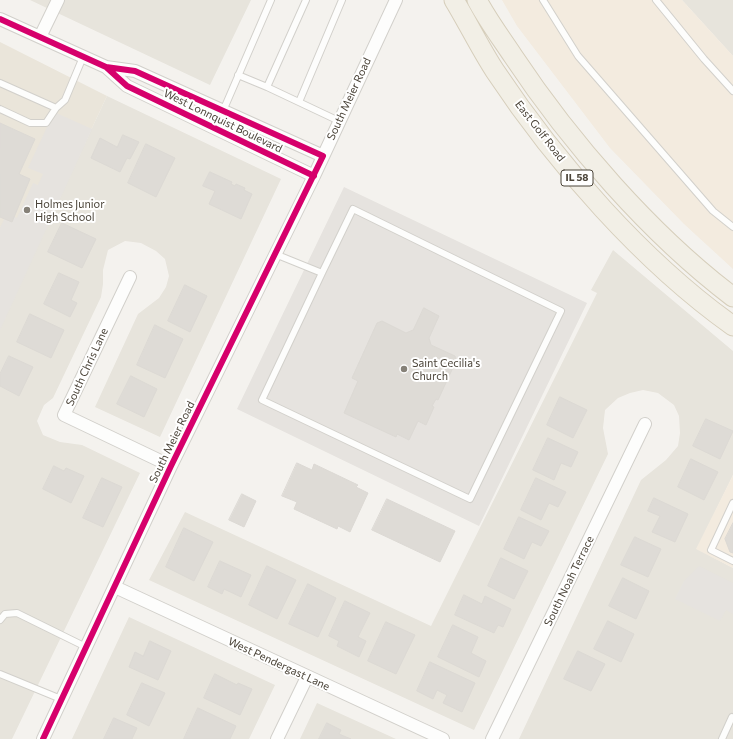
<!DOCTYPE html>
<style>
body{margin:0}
canvas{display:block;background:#f4f2ee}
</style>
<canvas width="733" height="739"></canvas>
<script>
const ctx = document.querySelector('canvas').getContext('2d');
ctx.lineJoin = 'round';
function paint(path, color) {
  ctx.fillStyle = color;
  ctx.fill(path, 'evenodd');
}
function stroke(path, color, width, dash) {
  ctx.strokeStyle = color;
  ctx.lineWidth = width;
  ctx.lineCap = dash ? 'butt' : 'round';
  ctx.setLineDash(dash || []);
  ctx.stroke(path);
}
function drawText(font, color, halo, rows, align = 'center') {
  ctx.font = font + ' Commissioner,sans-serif';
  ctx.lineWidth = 4;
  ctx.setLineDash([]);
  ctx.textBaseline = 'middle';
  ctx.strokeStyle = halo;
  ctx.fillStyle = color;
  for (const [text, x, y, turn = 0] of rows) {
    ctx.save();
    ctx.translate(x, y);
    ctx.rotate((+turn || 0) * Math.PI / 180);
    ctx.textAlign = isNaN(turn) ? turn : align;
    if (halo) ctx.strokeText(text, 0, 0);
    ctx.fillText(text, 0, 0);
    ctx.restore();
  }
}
const residential = new Path2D(`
 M30 0H251L210 85Z
 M682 0H733V56L732 55Z
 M107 96 281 179 160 437 95 407 138 314 159 298 166 287 169 276 165 259 156 251 141 243 125 241 108 250 103 270V284L101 297 53 398 44 405 37 421 43 435 60 442 82 445 140 473 12 739H0V324Z
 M613 250 733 351V475L697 549 733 568V739H519L641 480 666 460 678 446 680 433 679 416 674 405 658 393 643 390 630 393 618 398 605 410 603 428 608 454 474 730 149 580 185 512 431 626 597 293 591 290Z
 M129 617 275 685 249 739H72Z
 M317 703 396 739H300Z`);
const commercial = new Path2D(`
 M502 0H682L733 56V269L684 224 610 148 517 26Z
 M733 475V568L696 549Z`);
const education = new Path2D(`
 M0 42 107 96 0 324Z`);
const parking = new Path2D(`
 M54 112 92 129 0 330V228L7 213 17 218 33 183 38 185 43 174 28 168Z
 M344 187 587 303 479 526 237 409Z
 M699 566 733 583V614L726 610 720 621 675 599 684 581Z`);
const building = new Path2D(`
 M0 123 35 139 19 174 30 179 12 222 0 217Z
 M123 135 139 142 130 159 127 158 120 172 91 158 100 138 117 147Z
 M146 144 175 158 156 197 128 183Z
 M210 172 232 182 231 184 235 186 236 184 245 188 244 190 252 194 241 219 209 204 215 191 203 186Z
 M62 223 96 239 82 268 48 252Z
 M59 273 79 282 71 300 77 303 70 317 44 304Z
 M185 285 207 296 190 332 168 321Z
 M424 308 439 316 429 338 431 345 455 356 456 361 438 400 436 399 432 406 434 407 426 425 418 421 409 440 397 434 396 437 344 413 358 381 352 378 377 323 382 321 406 333 413 330Z
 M30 314 64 330 51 358 17 342Z
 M155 325 183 339 165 378 137 365Z
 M9 356 33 367 19 396 0 386V374Z
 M131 376 157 389 144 417 117 404Z
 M560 397 587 410 573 438 547 425Z
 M706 419 733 431 720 459 693 446Z
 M548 438 578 452 571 467 561 463 554 480 533 470Z
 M691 459 718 472 704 500 678 487Z
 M297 463 312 470 314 464 358 485 356 487 368 493 350 532 338 526 337 529 294 509 297 502 282 496Z
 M54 466 64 471 66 468 84 476 71 503 43 489Z
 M102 478 122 487 103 527 83 518Z
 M536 478 566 492 558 507 549 503 541 520 521 510Z
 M242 494 256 501 244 527 229 520Z
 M654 498 688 514 675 542 652 532 660 516 648 511Z
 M387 499 455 531 440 562 372 530Z
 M519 517 549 531 541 546 532 542 524 559 504 549Z
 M733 523V553L730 552 725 539Z
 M184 528 213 542 194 581 166 567Z
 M635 537 661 549 648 577 621 565Z
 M501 558 528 571 514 599 488 586Z
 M220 561 251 575 241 597 224 589 222 594 208 587Z
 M267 566 296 580 277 619 249 605Z
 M623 578 649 591 636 619 609 606Z
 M308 584 336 598 318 637 289 624Z
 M464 595 482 604 485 596 511 609 503 627 498 625 494 633 455 615Z
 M345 601 370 613 358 637 366 641 359 657 337 646 339 641 329 636Z
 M608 621 634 634 621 662 594 649Z
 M386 622 415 635 396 674 368 661Z
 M453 625 478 637 471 653 486 661 479 677 438 657Z
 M150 641 171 651 158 680 129 667 135 652 143 656Z
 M578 651 605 664 591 691 564 679Z
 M430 662 475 683 462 712 443 703 447 695 437 690 433 699 417 691Z
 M215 674 237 685 238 683 252 689 240 715 204 698Z
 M142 683 165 693 149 726 127 715Z
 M198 708 236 726 230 739H184Z
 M114 718 137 728 132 739H104Z
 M327 723 341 730 339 734 351 739H319Z`);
const service = new Path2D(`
 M306 0 267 87 339 121
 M543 0 578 56 713 211 733 227
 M656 0 704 59 733 91
 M238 75 267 87
 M0 83 56 108 65 100 83 57
 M299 102 342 0
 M0 109 30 123H46L56 108
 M223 111 271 0
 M275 254 322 273 353 209 561 311 470 499 262 400 322 273
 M733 503 711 550 733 561
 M0 620 5 614 17 613 86 647
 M0 674 61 699
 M722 739 732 717`);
const minor = new Path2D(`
 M0 19 106 67 135 71 323 156
 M40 37 58 0
 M106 67 127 86 314 176
 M130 277 64 415 171 466
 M115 587 443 739
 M43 739 171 466 314 176 396 0
 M277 739 307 677
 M492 739 645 424`);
const primary = new Path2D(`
 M454 0C468 23 480 48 495 71 556 163 643 262 733 326
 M477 0C487 19 501 38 513 56 570 142 651 235 733 297`);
const cycleway = new Path2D(`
 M0 19 106 67 135 71 323 156 171 466 43 739
 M106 67 127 86 314 176`);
const markers = [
 [27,210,4,"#868178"],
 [404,369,4,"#868178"]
];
const shields = [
 [577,178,32]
];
const shieldNames = [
 ["IL 58",577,178]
];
const streetNames = [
 ["South Meier Road",349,99,-65],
 ["West Lonnquist Boulevard",223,121,26],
 ["East Golf Road",540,131,52],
 ["South Chris Lane",87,367,-65],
 ["South Meier Road",172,442,-64],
 ["South Noah Terrace",569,581,-64],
 ["West Pendergast Lane",279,664,25]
];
const poiNames = [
 ["Holmes Junior",35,204],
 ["High School",35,217],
 ["Saint Cecilia's",412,363],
 ["Church",412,376]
];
paint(residential, '#e7e4dc');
paint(commercial, '#f3ebdf');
paint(education, '#eae5da');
paint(parking, '#e6e3df');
paint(building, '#dedbd6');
stroke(building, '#dcd9d4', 1);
stroke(service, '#d2d0cb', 8);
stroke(minor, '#d2d0cb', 14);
stroke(primary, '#d6cebb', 21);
stroke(service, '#fdfdfc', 6);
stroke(minor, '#fdfdfc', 12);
stroke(primary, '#f2efe6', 19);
stroke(cycleway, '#d6006c', 6);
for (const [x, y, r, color] of markers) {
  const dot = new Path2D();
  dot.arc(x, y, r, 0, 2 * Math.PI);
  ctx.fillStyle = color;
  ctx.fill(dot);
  stroke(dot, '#fff', 1.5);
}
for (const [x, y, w] of shields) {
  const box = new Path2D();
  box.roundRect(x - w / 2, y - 8, w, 16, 3);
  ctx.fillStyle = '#fff';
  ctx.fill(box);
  stroke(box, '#4b4439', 1);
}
drawText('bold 10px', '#4b4439', null, shieldNames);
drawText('11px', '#4b4439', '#fff', streetNames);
drawText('11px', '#4b4439', '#fff', poiNames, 'left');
</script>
